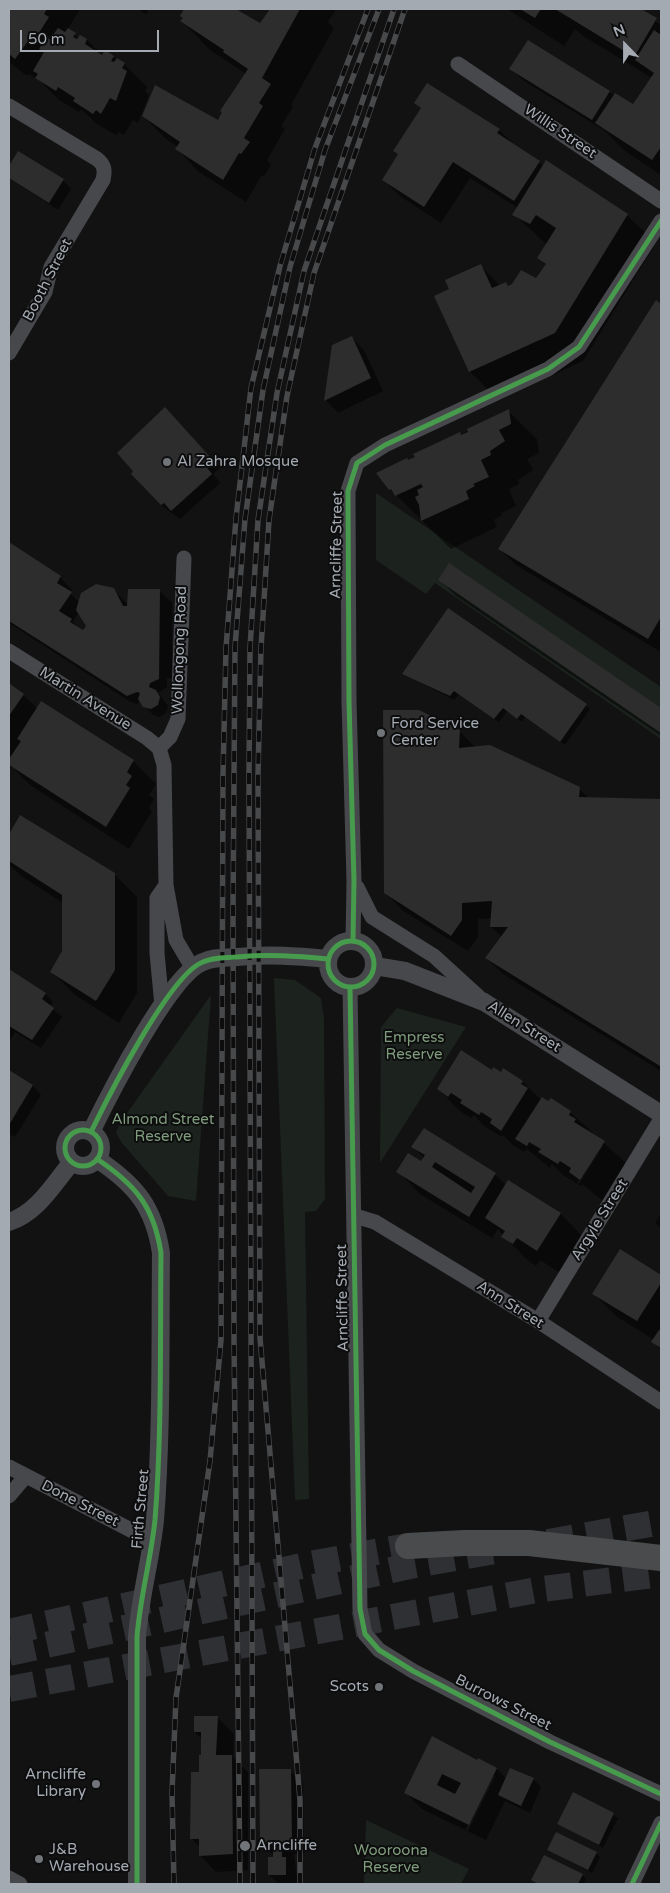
<!DOCTYPE html>
<style>
body{margin:0}
#map{position:relative;width:670px;height:1893px;overflow:hidden;background:#121213;font-family:"Varela Round",sans-serif}
canvas{display:block}
.frame{position:absolute;inset:0;border:10px solid #a4aab2;pointer-events:none}
.north{position:absolute;left:600px;top:20px;width:50px;height:50px;-webkit-text-stroke:4px #0d0d0e;paint-order:stroke;rotate:338deg;font-size:14px;font-weight:700;line-height:20px;text-align:center;color:#a4aab2}
.north::after{content:'';display:block;margin:auto;width:18px;height:22px;background:#a4aab2;clip-path:polygon(50% 0,100% 100%,50% 72%,0 100%)}
.scale{position:absolute;left:20px;top:30px;width:139px;height:22px;box-sizing:border-box;border:2px solid #a4aab2;border-top:0;padding-left:6px;font-size:15px;line-height:18px;white-space:nowrap;color:#a4aab2;-webkit-text-stroke:4px #0d0d0e;paint-order:stroke}
</style>
<div id="map">
<canvas width="670" height="1893"></canvas>
<div class="frame"></div>
<div class="north">N</div>
<div class="scale">50 m</div>
</div>
<script>
const ctx = document.querySelector('canvas').getContext('2d');
ctx.lineJoin = 'round';
function paint(path, color) {
  ctx.fillStyle = color;
  ctx.fill(path, 'evenodd');
}
function stroke(path, color, width, dash) {
  ctx.strokeStyle = color;
  ctx.lineWidth = width;
  ctx.lineCap = dash ? 'butt' : 'round';
  ctx.setLineDash(dash || []);
  ctx.stroke(path);
}
function drawText(font, color, halo, rows, align = 'center') {
  ctx.font = font + ' "Varela Round",sans-serif';
  ctx.lineWidth = 4;
  ctx.setLineDash([]);
  ctx.textBaseline = 'middle';
  ctx.strokeStyle = halo;
  ctx.fillStyle = color;
  for (const [text, x, y, turn = 0] of rows) {
    ctx.save();
    ctx.translate(x, y);
    ctx.rotate((+turn || 0) * Math.PI / 180);
    ctx.textAlign = isNaN(turn) ? turn : align;
    if (halo) ctx.strokeText(text, 0, 0);
    ctx.fillText(text, 0, 0);
    ctx.restore();
  }
}
const green = new Path2D(`
 M376 493 661 687V739L435 583 426 594 376 560Z
 M274 978 295 980 321 998 324 1019 325 1199 316 1211 305 1212 309 1499 295 1500Z
 M211 995 196 1201 168 1196 122 1143 116 1133 120 1123Z
 M397 1008 466 1027 380 1163 381 1027Z
 M366 1820 469 1869 461 1884H364Z`);
const shadow = new Path2D(`
 M9 9H80L68 29 79 38 87 40 103 56 113 57 124 64 147 87 145 91 149 95 138 123 133 120 124 135 119 132 116 135 97 124 81 109 79 112 59 100 39 80 28 74 27 76 9 62Z
 M137 9H149L146 14Z
 M186 9H236L261 24 271 9H336L328 22 334 28 291 105 293 107 281 126 285 129 267 160 271 165 264 176 262 175 246 202 199 172 177 149 178 147 166 139 143 116 218 122 246 74 210 50 182 21 184 18 182 15Z
 M507 9H638L661 25V175L625 151 605 131 524 81 511 69 609 92 633 106 652 78 583 36 575 29 564 46Z
 M415 103 499 130 516 146 544 166 627 215 656 243 583 361 499 400 470 372 451 290 481 266 500 286 506 283 509 287 536 280 546 265 539 258 547 245 514 214 518 208 470 178 441 223 400 196 383 180 399 155 395 151 422 109Z
 M19 153 63 180 71 189 58 210 9 178V169Z
 M656 302 661 305V652L516 565 499 549Z
 M351 337 364 350 383 391 338 413 326 400 333 346Z
 M508 411 537 439 539 453 527 459 533 470 518 480 519 484 509 489 516 506 501 513 502 515 494 520 497 527 451 549 390 489 408 461Z
 M173 417 220 468 213 474 220 483 180 519 161 505Z
 M9 543 60 577 72 590 70 593 79 602 113 590 129 605 159 590 172 603V678H167V687L158 693 168 706 166 713 160 717 153 715 141 701 136 704 129 701 9 623ZM79 612 88 626 83 632 73 622Z
 M450 565 661 710V736L456 596 440 580Z
 M448 610 590 709 565 745 525 717 522 722 507 711 499 722 459 694 454 700 404 674Z
 M9 685 23 695 38 709 133 761 156 784 149 795 154 799 149 808 152 811 129 849 30 785 12 767 9 770Z
 M459 731 475 747 579 788 589 799 661 801V1071L503 974 486 958 502 937 491 927 492 918 478 919V937L468 951 402 910 386 893Z
 M21 816 114 874 137 897V993L119 1023 75 995 52 972 64 951 63 903 21 876 9 864V836Z
 M9 971 45 994 53 1002 50 1007 62 1017 41 1048 15 1032 9 1042Z
 M503 1070 523 1082 541 1100 570 1112 627 1164 603 1201 582 1184 581 1186 563 1175 552 1164 550 1168 527 1149 524 1152 514 1146 503 1135 502 1137 484 1126 474 1115 471 1118 461 1112 438 1089 492 1071 501 1073ZM600 1146H603L579 1184 577 1183Z
 M9 1071 33 1086 41 1095 15 1137 9 1134Z
 M424 1130 495 1174 506 1185 509 1182 561 1214 583 1237 560 1273 540 1260 536 1266 526 1259 498 1229 492 1238 420 1194 398 1171 422 1163 424 1158 413 1147Z
 M661 1213V1228L655 1223Z
 M620 1251 661 1276V1350L653 1342 654 1340 616 1316 594 1294Z
 M217 1717 234 1734 233 1757 248 1772V1870L216 1872 200 1855V1847L192 1839 203 1757 202 1739 195 1732Z
 M433 1738 477 1762 497 1769 507 1779H533L541 1787 530 1813 505 1801 486 1840 422 1809 406 1793ZM492 1776H495L468 1831 465 1830Z
 M290 1771 303 1783 304 1854H294L298 1884H279L269 1875 275 1859 273 1855 261 1842Z
 M574 1794 618 1818 603 1848 559 1823Z
 M548 1850 596 1853 600 1857 592 1873Z
 M582 1875 586 1879 583 1884H536L532 1880Z`);
const building = new Path2D(`
 M9 9H47L44 14 49 17 32 44 28 41 15 59 9 54Z
 M184 9H236L260 23 270 9H300L262 78 271 84 259 103 263 106 244 138 250 142 241 154 239 153 223 180 175 149 180 142 142 116 155 85 218 120 222 112 220 111 248 69 223 52 224 50 180 21 183 18 180 16Z
 M520 9H541L535 18Z
 M555 9H641L657 18 634 57Z
 M58 28 65 32 68 28 76 33 73 37 77 39 80 35 87 39 85 44 102 55 105 50 114 56 111 61 114 62 117 58 125 63 122 68 127 71 116 101 110 98 101 114 96 110 93 114 73 101 75 98 58 87 56 91 35 78 38 74 33 71 44 52 39 49 46 37 50 39Z
 M654 30 661 35V147L652 160 595 123 615 93 633 104 654 73 635 60Z
 M528 40 610 91 592 120 509 69Z
 M427 83 500 129 497 133 540 161 514 201 453 162 424 207 382 180 398 154 393 151 421 108 414 103Z
 M18 151 64 179 49 203 9 178V166Z
 M546 160 628 214 555 333 469 372 434 296 449 289 445 280 481 264 492 288 506 282 508 286 512 284 521 270 536 278 546 264 537 258 556 228 536 215 530 224 512 215Z
 M656 300 661 304V617L648 639 498 549Z
 M352 336 371 378 324 401 332 345Z
 M165 407 212 459 205 465 212 474 171 511 164 503 161 505 131 474 133 471 117 453Z
 M509 409 511 424 499 430 505 441 490 451 491 455 481 460 489 477 473 484 475 486 466 491 469 499 421 521 419 505 415 497 419 495 417 490 423 487 421 484 395 496 391 489 389 490 376 473 407 458 408 460 415 457 413 454 460 432 461 435 468 432 467 429Z
 M9 542 61 576 57 583 72 592 59 611 72 619 70 622 83 630 86 626 76 610 81 593 96 584 114 588 123 606H127L128 589H160L159 679 150 683 149 687 156 690 160 697 158 705 151 709 143 707 138 699 140 693 137 692 127 696 9 621Z
 M449 563 661 708V733L438 580Z
 M448 608 587 704 560 742 521 714 517 719 503 708 494 719 454 691 450 696 402 674Z
 M9 683 24 694 9 716Z
 M41 701 134 760 127 772 132 776 126 785 130 788 106 827 9 765V759L21 741 17 739Z
 M383 710H419L460 730 459 748 490 745 580 787 579 797 661 799 660 1066 485 958 508 927H490L492 901 462 903V920L451 936 384 893Z
 M20 815 115 873V970L96 1001 50 972 62 951V895L9 861V834Z
 M9 969 46 993 42 999 54 1008 32 1040 9 1026Z
 M461 1050 492 1070 493 1067 501 1072 503 1068 523 1081 521 1084 528 1088 501 1131 490 1123 492 1119 481 1112 479 1115 460 1103 462 1100 451 1093 448 1097 437 1089Z
 M9 1070 33 1085 9 1125Z
 M542 1097 548 1101 551 1098 571 1111 569 1115 576 1119 574 1122 605 1141 580 1180 569 1172 571 1168 560 1161 558 1164 538 1152 541 1149 529 1142 527 1146 515 1139Z
 M424 1128 496 1173 469 1217 396 1172 408 1153 421 1161 425 1155 411 1147ZM435 1162 475 1187 471 1193 432 1167Z
 M508 1180 561 1213 537 1251 517 1238 513 1244 501 1237 505 1231 485 1218Z
 M620 1249 661 1275V1283L637 1321 592 1294Z
 M659 1330 661 1331V1348L651 1342Z
 M194 1716H218L216 1755H232L233 1854 199 1856V1839H190L191 1772H199V1755H201V1732H194Z
 M432 1736 477 1760 478 1758 497 1768 469 1825 404 1793ZM442 1774 461 1783 455 1794 437 1785Z
 M510 1768 534 1778 521 1806 498 1795Z
 M259 1769H291L292 1842H282V1857H286V1875H268V1857H273V1842H260Z
 M573 1792 614 1813 599 1845 557 1824Z
 M556 1832 597 1852 588 1870 547 1850Z
 M544 1855 583 1874 578 1884H538L531 1880Z`);
const motorwayTunnel = new Path2D(`
 M548 1542 661 1522
 M9 1632 310 1564 408 1546
 M9 1653 410 1566 500 1550
 M9 1689 542 1589 661 1574`);
const minor = new Path2D(`
 M458 64 661 201
 M9 106 97 159C105 165 105 171 103 180L51 267 45 292 9 353
 M184 558 178 719 170 737 159 748 164 765 166 885 176 940 192 967
 M9 651 147 738 159 748
 M357 887 372 917 434 956 480 998
 M353 941 354 881 349 701 348 491 357 463 385 445 548 369 579 347 661 221
 M350 987 360 1609 365 1634 379 1650 413 1671 550 1742 661 1794
 M162 1006 157 953V898L166 885
 M355 1216 375 1222 538 1321 661 1402
 M538 1321 661 1119
 M9 1467 152 1541
 M9 1496 25 1477
 M9 1878 20 1884
 M632 1884 661 1823`);
const tertiary = new Path2D(`
 M328 964a23 23 0 1 1 46 0a23 23 0 1 1-46 0Z
 M375 966 405 971 484 1002 661 1114
 M65 1148a18 18 0 1 1 36 0a18 18 0 1 1-36 0Z
 M91 1132C108 1097 170 974 203 962 213 957 225 958 237 957 269 954 296 956 328 959
 M97 1159C136 1185 154 1207 161 1253 160 1342 162 1432 155 1520 151 1559 140 1597 137 1637V1884
 M9 1222C37 1213 53 1185 71 1163`);
const motorway = new Path2D(`
 M408 1546 464 1543H529L661 1558`);
const rail = new Path2D(`
 M174 1884 172 1793 176 1698 210 1461 221 1340 223 775 226 648 236 518 251 388 280 266 315 148 368 9
 M240 1884 234 1339 233 911 235 647 245 519 263 390 290 267 325 150 379 9
 M253 1884 249 775 250 648 258 520 277 393 304 271 394 9
 M300 1884V1800L260 1338 258 775 261 648 269 520 287 396 314 273 405 9`);
const cycleway = new Path2D(`
 M328 964a23 23 0 1 1 46 0a23 23 0 1 1-46 0Z
 M353 941 354 881 349 701 348 491 357 463 385 445 548 369 579 347 661 221
 M350 987 360 1609 365 1634 379 1650 413 1671 550 1742 661 1794
 M65 1148a18 18 0 1 1 36 0a18 18 0 1 1-36 0Z
 M91 1132C108 1097 170 974 203 962 213 957 225 958 237 957 269 954 296 956 328 959
 M97 1159C136 1185 154 1207 161 1253 160 1342 162 1432 155 1520 151 1559 140 1597 137 1637V1884
 M632 1884 661 1823`);
const markers = [
 [167,462,5,"#71757a"],
 [381,733,5,"#71757a"],
 [379,1687,5,"#71757a"],
 [96,1784,5,"#71757a"],
 [245,1846,6,"#71757a"],
 [39,1859,5,"#71757a"]
];
const streetNames = [
 ["Willis Street",560,132,34],
 ["Booth Street",48,280,-63],
 ["Arncliffe Street",337,545,-89],
 ["Wollongong Road",180,650,-88],
 ["Martin Avenue",85,699,32],
 ["Allen Street",524,1027,32],
 ["Argyle Street",600,1220,-58],
 ["Arncliffe Street",343,1298,-91],
 ["Ann Street",510,1305,32],
 ["Done Street",80,1504,27],
 ["Firth Street",141,1509,-85],
 ["Burrows Street",503,1703,27]
];
const poiNames = [
 ["Al Zahra Mosque",177,462],
 ["Ford Service",391,724],
 ["Center",391,741],
 ["Scots",369,1687,"right"],
 ["Arncliffe",86,1775,"right"],
 ["Library",86,1792,"right"],
 ["Arncliffe",256,1846],
 ["J&B",49,1850],
 ["Warehouse",49,1867]
];
const parkNames = [
 ["Empress",414,1038],
 ["Reserve",414,1055],
 ["Almond Street",163,1120],
 ["Reserve",163,1137],
 ["Wooroona",391,1851],
 ["Reserve",391,1868]
];
paint(green, '#1c221d');
paint(shadow, '#0007');
paint(building, '#2d2d2e');
stroke(motorwayTunnel, '#2f3033', 26, [26, 13]);
stroke(minor, '#47484b', 15);
stroke(tertiary, '#47484b', 18);
stroke(motorway, '#494b4c', 26);
stroke(rail, '#47494b', 5.5);
stroke(rail, '#0d0d0e', 4, [11]);
stroke(cycleway, '#469c4c', 5);
for (const [x, y, r, color] of markers) {
  const dot = new Path2D();
  dot.arc(x, y, r, 0, 2 * Math.PI);
  ctx.fillStyle = color;
  ctx.fill(dot);
  stroke(dot, '#0d0d0e', 2);
}
drawText('15px', '#a4aab2', '#0d0d0e', streetNames);
drawText('15px', '#a4aab2', '#0d0d0e', poiNames, 'left');
drawText('15px', '#7f9c7d', '#0d0d0e', parkNames);
</script>
